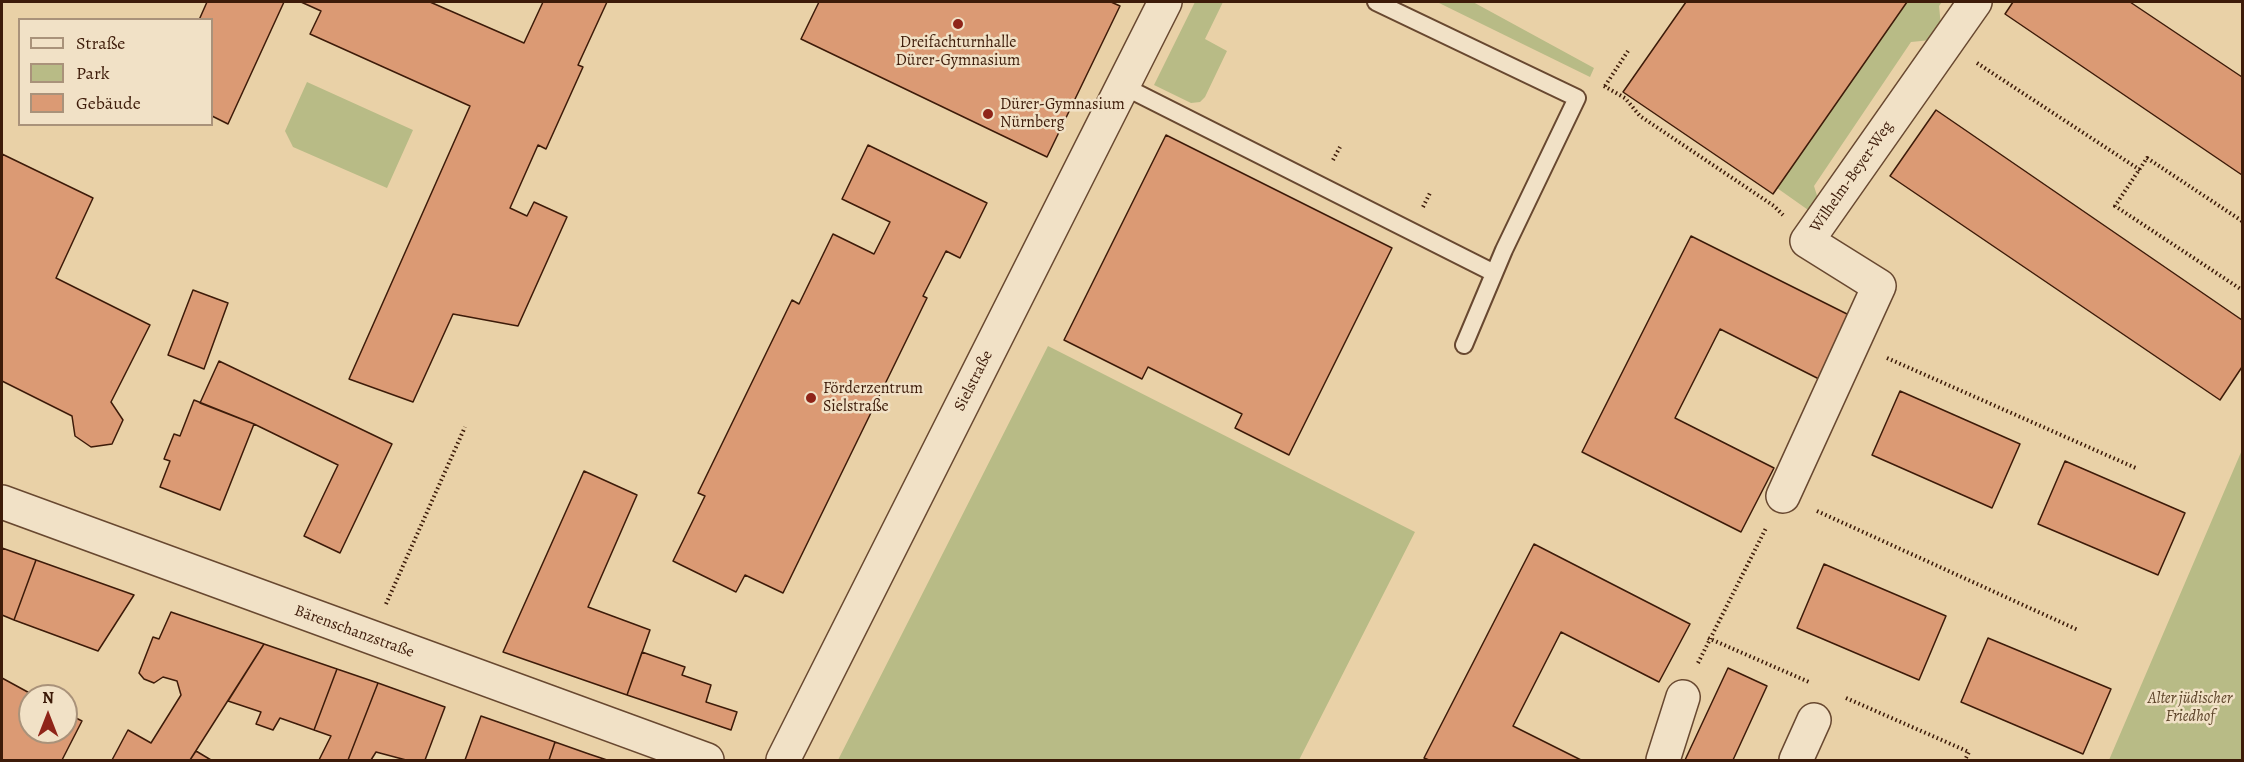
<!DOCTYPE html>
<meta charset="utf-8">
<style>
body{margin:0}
#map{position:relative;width:2244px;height:762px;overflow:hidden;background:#e9d1a7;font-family:Alegreya,serif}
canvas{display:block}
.frame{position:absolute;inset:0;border:3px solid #3d1b09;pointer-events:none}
.legend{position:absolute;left:18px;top:18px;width:195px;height:108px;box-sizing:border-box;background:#f1e1c6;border:2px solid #a9927a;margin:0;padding:8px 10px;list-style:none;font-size:18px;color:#3d1b09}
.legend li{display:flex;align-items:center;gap:12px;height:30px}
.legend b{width:30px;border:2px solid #a9927a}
.north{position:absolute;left:18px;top:684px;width:60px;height:60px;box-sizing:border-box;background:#f1e1c6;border:2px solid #a9927a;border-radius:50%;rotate:0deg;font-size:16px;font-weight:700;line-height:24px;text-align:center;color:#3d1b09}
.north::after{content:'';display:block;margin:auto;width:21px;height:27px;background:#8f2418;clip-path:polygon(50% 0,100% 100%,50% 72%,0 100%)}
</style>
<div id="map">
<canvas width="2244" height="762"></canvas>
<div class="frame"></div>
<ul class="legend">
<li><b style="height:8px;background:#f1e1c6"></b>Straße</li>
<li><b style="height:16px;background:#b8bb86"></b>Park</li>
<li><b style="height:16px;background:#db9a74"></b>Gebäude</li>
</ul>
<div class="north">N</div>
</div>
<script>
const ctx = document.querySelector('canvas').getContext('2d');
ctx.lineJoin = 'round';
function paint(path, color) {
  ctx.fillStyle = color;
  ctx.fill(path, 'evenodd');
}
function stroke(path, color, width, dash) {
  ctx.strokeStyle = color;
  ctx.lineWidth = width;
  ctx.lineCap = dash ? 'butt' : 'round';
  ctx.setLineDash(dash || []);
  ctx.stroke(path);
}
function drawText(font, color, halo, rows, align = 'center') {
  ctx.font = font + ' Alegreya,serif';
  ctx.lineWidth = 5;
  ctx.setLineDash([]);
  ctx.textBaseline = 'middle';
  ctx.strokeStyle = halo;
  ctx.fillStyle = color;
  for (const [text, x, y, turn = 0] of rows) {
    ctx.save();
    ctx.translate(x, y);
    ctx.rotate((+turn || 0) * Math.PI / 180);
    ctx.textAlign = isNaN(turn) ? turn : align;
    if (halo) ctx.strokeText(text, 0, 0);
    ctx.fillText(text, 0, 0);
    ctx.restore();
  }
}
const green = new Path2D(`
 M1195 2H1223L1205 39 1227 51 1205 97 1200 102 1191 103 1154 85Z
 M1437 2H1473L1594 68 1590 77Z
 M1907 2H1942L1939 6 1941 26 1931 40 1911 42 1814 186 1819 202 1811 212 1777 188Z
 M307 82 413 130 387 188 293 147 285 131Z
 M1048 346 1415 532 1299 760H838Z
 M2242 450V760H2109Z`);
const building = new Path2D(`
 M207 2H284L228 124 212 116V20H199Z
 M301 2H430L524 43 543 2H607L578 65 583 67 546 149 538 145 510 208 527 216 534 202 567 217 518 326 453 314 413 402 349 379 470 106 310 34 321 11Z
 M819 2H1111L1120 6 1047 157 801 39Z
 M1686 2H1907L1773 194 1623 92Z
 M2013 2H2130L2242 77V175L2005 14Z
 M1936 110 2242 320V367L2220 400 1890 176Z
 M1166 135 1392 248 1289 455 1235 428 1242 414 1148 367 1142 379 1064 340Z
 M868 145 987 203 960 258 946 251 923 296 927 298 783 593 745 575 736 592 673 561 705 496 698 493 792 300 799 304 833 234 874 254 890 222 842 199Z
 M2 154 93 198 56 278 150 325 111 402 123 420 112 444 91 447 75 436 72 416 2 381Z
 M1691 236 1851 316 1819 379 1720 329 1675 418 1774 468 1741 532 1582 452Z
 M193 290 228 303 204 369 168 355Z
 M219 361 392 444 340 553 304 536 338 465 254 424 200 403Z
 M1900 391 2020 444 1992 508 1872 455Z
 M194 400 254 424 220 510 160 487 170 461 164 459 174 434 180 436Z
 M2065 461 2185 513 2158 575 2038 524Z
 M584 471 637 495 588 607 650 630 627 695 503 652Z
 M1534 544 1690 624 1659 682 1561 632 1513 726 1581 760H1429L1424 758Z
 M2 548 36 560 14 620 2 615Z
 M36 560 134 595 98 651 14 620Z
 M1824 564 1946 616 1919 680 1797 628Z
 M171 612 264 644 190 760H112L128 730 151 743 181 695 177 681 163 677 154 683 144 679 139 673 153 637 159 639Z
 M1988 638 2111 689 2083 754 1961 702Z
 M264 644 337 669 314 730 280 718 273 730 256 724 261 712 228 701Z
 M642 652 685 667 682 675 711 685 706 702 737 712 731 730 627 695Z
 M1728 668 1767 686 1733 760H1685Z
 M337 669 378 683 348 760H319L331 736 314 730Z
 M2 678 35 696H30V732H66V713L82 721 62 760H2Z
 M378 683 445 707 425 760H406L376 752 371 760H348Z
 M481 716 555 742 549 760H465Z
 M555 742 589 754 607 760H549Z
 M196 751 211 760H190Z`);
const path = new Path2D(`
 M1977 63 2140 170
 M1604 86 1625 98 1640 116 1774 206 1783 215
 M1605 86 1628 51
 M1333 160 1340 147
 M1423 207 1431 191
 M2242 221 2147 158 2115 206 2242 290
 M1887 358 2138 469
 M1817 511 2078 630
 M386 604 465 427
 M1708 638 1809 682
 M1698 663 1766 528
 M1846 698 1969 752 1965 760`);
const lane = new Path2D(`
 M1376 2 1577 98 1504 250 1464 345
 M1123 86 1494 273`);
const street = new Path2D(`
 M1783 496 1879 286 1807 241 1975 2
 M2 502 707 760
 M783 760 1165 2
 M1663 760 1683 697
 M1796 760 1814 720`);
const markers = [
 [958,24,6,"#8f2418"],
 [988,114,6,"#8f2418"],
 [811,398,6,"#8f2418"]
];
const poiNames = [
 ["Dreifachturnhalle",958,43,"center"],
 ["Dürer-Gymnasium",958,61,"center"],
 ["Dürer-Gymnasium",1000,105],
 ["Nürnberg",1000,123],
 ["Förderzentrum",823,389],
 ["Sielstraße",823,407]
];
const streetNames = [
 ["Wilhelm-Beyer-Weg",1852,177,-55],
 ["Sielstraße",974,381,-63],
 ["Bärenschanzstraße",354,632,20]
];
const parkNames = [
 ["Alter jüdischer",2190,699],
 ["Friedhof",2190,717]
];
paint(green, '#b8bb86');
paint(building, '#db9a74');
stroke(building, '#3d1b09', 1.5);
stroke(lane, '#684830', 20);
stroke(street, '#684830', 36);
stroke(path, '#3d1b09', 4, [1.5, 3]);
stroke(lane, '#f1e1c6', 16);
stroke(street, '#f1e1c6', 33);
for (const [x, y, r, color] of markers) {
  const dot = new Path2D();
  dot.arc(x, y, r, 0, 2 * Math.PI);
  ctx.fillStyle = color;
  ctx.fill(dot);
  stroke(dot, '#f1e1c6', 2);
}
drawText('16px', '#3d1b09', '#f1e1c6', poiNames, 'left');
drawText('16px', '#3d1b09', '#f1e1c6', streetNames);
drawText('italic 16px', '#5c4328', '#f1e1c6', parkNames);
</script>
